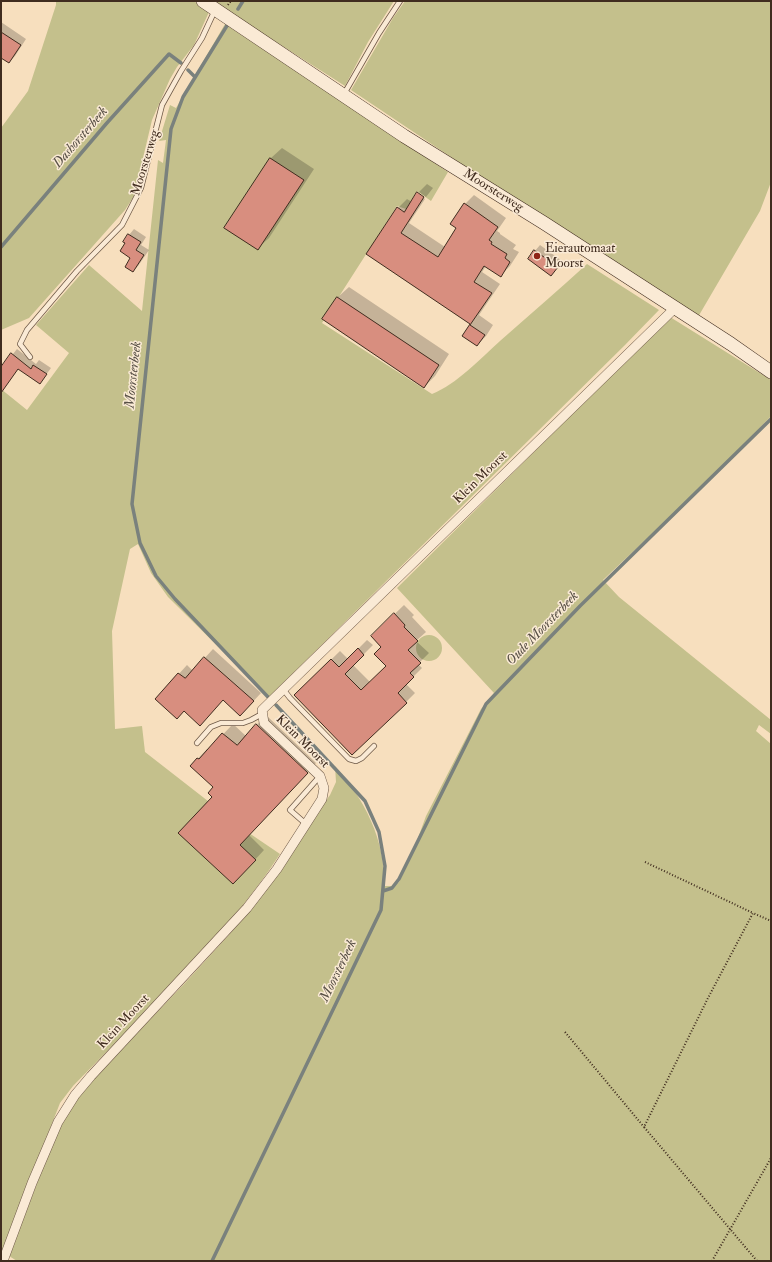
<!DOCTYPE html>
<style>
body{margin:0}
#map{position:relative;width:772px;height:1262px;overflow:hidden;background:#f7dfbe;font-family:"IM FELL Double Pica",serif}
canvas{display:block}
.frame{position:absolute;inset:0;border:2px solid #402c1f;pointer-events:none}
</style>
<div id="map">
<canvas width="772" height="1262"></canvas>
<div class="frame"></div>
</div>
<script>
const ctx = document.querySelector('canvas').getContext('2d');
ctx.lineJoin = 'round';
function paint(path, color) {
  ctx.fillStyle = color;
  ctx.fill(path, 'evenodd');
}
function stroke(path, color, width, dash) {
  ctx.strokeStyle = color;
  ctx.lineWidth = width;
  ctx.lineCap = dash ? 'butt' : 'round';
  ctx.setLineDash(dash || []);
  ctx.stroke(path);
}
function drawText(font, color, halo, rows, align = 'center') {
  ctx.font = font + ' "IM FELL Double Pica",serif';
  ctx.lineWidth = 3;
  ctx.setLineDash([]);
  ctx.textBaseline = 'middle';
  ctx.strokeStyle = halo;
  ctx.fillStyle = color;
  for (const [text, x, y, turn = 0] of rows) {
    ctx.save();
    ctx.translate(x, y);
    ctx.rotate((+turn || 0) * Math.PI / 180);
    ctx.textAlign = isNaN(turn) ? turn : align;
    if (halo) ctx.strokeText(text, 0, 0);
    ctx.fillText(text, 0, 0);
    ctx.restore();
  }
}
const green = new Path2D(`
 M56 1H194L209 12 194 45 177 67 170 79 152 120 134 196 125 210 29 318 1 330V128L28 91 56 5Z
 M215 1H394L368 42 345 86 262 33Z
 M405 1H771V182L760 211 698 317 512 198 351 90 393 18Z
 M225 24 448 172 431 201 417 191 406 209 397 206 322 323 432 394C457 384 480 359 500 341 529 315 559 290 587 264L659 310 625 345 269 697 168 597 151 573 138 544 130 549 112 631 115 729 142 726 145 752 249 833 280 854C223 941 145 1012 73 1086L60 1103 1 1255V389L27 410 69 353 36 325 89 265 142 311 158 160 163 163 166 140 159 141 170 105 176 108Z
 M670 317 771 380V416C718 474 660 526 603 580L619 597 771 720V734L759 725 756 731 771 744V1261H17L9 1256 63 1116 88 1084 185 983 227 937 247 913 330 795 336 782 335 766C364 798 386 841 384 886H394L399 882 411 857 426 816 481 709 494 693 397 588Z
 M416 648a13 13 0 1 1 26 0a13 13 0 1 1-26 0Z`);
const shadow = new Path2D(`
 M1 22 26 39 15 56 9 62 1 57Z
 M282 148 314 169 269 238 258 248 226 228 271 158Z
 M427 184 433 188 426 197 419 192Z
 M418 192V194L425 199 409 223 445 247 458 228 465 204 474 195 506 218 497 231 500 233V234L516 245 513 249 519 252 510 266 501 275 486 266 482 272 500 284 479 315 493 325 486 336 477 345 463 335 471 324 367 254 398 208 407 199 412 202Z
 M134 229 146 237 141 245 149 250 138 266 133 271 132 258 126 243 129 235Z
 M540 245 562 261 556 269 529 258Z
 M349 287 449 354 435 376 424 387 324 319 338 297Z
 M17 349 36 364 39 360 51 368 40 383 19 368 4 388 1 386V369Z
 M404 605 414 615 412 617 426 632 416 641 429 653 418 664 422 668 406 684 415 693 406 702 295 695 340 651 348 659 367 640 373 645 353 665 370 682 387 666 383 647 372 636Z
 M213 649 261 693 248 707 223 699 184 710 157 698 187 665 193 671Z
 M266 715 316 763 249 835 264 850 242 874 213 797 215 787 191 766 207 749 208 750 233 724 246 736Z`);
const stream = new Path2D(`
 M238 9 243 1
 M228 24 183 97 171 129 132 504 140 543 156 576 175 599 268 697
 M188 70 195 77
 M1 247 106 124 169 54 181 63
 M383 891 392 888 399 879 486 704 580 606 771 419
 M212 1261 381 910 385 866 379 832 365 801 276 705`);
const building = new Path2D(`
 M1 32 21 45 9 63 1 58Z
 M270 158 304 180 258 250 224 228Z
 M417 192 424 197 401 233 438 257 456 228 450 224 464 203 498 227 489 240 492 242 491 244 507 254 505 258 510 262 501 277 484 266 474 282 492 293 470 325 485 335 477 346 462 336 470 324 366 254 397 207 404 212Z
 M128 234 141 242 136 250 144 255 133 272 125 267 130 258 120 251 125 243 123 242Z
 M534 250 558 267 551 276 528 259Z
 M337 297 439 365 424 388 322 319Z
 M11 353 31 369 33 365 47 374 40 384 18 369 1 393V367Z
 M394 613 405 625 404 627 418 641 408 650 421 663 410 673 414 677 398 693 407 703 352 755 294 695 331 659 339 667 358 648 364 655 345 674 361 690 386 666 374 654 381 647 371 636Z
 M204 657 254 701 240 716 223 700 200 726 184 711 177 719 155 699 178 673 185 678Z
 M256 724 308 773 240 845 256 860 233 884 178 833 212 797 208 793 213 787 190 766 197 758 199 759 222 733 237 745Z`);
const path = new Path2D(`
 M228 5 231 1
 M645 862 753 913
 M565 1032 644 1127
 M712 1261 771 1158
 M757 1261 644 1127 708 998 753 913 771 921`);
const lane = new Path2D(`
 M344 94 379 33 400 1
 M30 357 20 344 27 330 77 271 122 225 141 188 162 105 181 71 202 38 215 10
 M283 689 290 698 349 759 356 761 362 758 374 746
 M197 743 211 727 221 723H243L251 720 262 714
 M306 824 290 810 320 776`);
const street = new Path2D(`
 M3 1261 32 1183 58 1122 75 1095 91 1076 247 908 277 869 322 799 324 788 320 776 264 723 262 710 675 308`);
const secondary = new Path2D(`
 M203 1 404 136 544 223 731 344 771 372`);
const markers = [
 [537,256,4,"#8f2418"]
];
const streetNames = [
 ["Moorsterweg",146,163,-73],
 ["Moorsterweg",493,191,32],
 ["Klein Moorst",481,478,-44],
 ["Klein Moorst",302,742,45],
 ["Klein Moorst",124,1022,-47]
];
const poiNames = [
 ["Eierautomaat",545,249],
 ["Moorst",545,264]
];
const waterNames = [
 ["Dashorsterbeek",81,138,-49],
 ["Moorsterbeek",134,375,-84],
 ["Oude Moorsterbeek",543,629,-46],
 ["Moorsterbeek",339,971,-64]
];
paint(green, '#c4c08c');
paint(shadow, '#0003');
stroke(stream, '#7a817d', 3.5);
paint(building, '#d88e7f');
stroke(building, '#402c1f', 1);
stroke(lane, '#6e5947', 6);
stroke(street, '#6e5947', 10);
stroke(secondary, '#402c1f', 14);
stroke(path, '#402c1f', 2, [1, 2]);
stroke(lane, '#faead5', 4.5);
stroke(street, '#faead5', 9);
stroke(secondary, '#faead5', 13);
for (const [x, y, r, color] of markers) {
  const dot = new Path2D();
  dot.arc(x, y, r, 0, 2 * Math.PI);
  ctx.fillStyle = color;
  ctx.fill(dot);
  stroke(dot, '#faead5', 1.5);
}
drawText('13px', '#402c1f', '#faead5', streetNames);
drawText('13px', '#402c1f', '#faead5', poiNames, 'left');
drawText('italic 14px', '#585046', '#faead5', waterNames);
</script>
